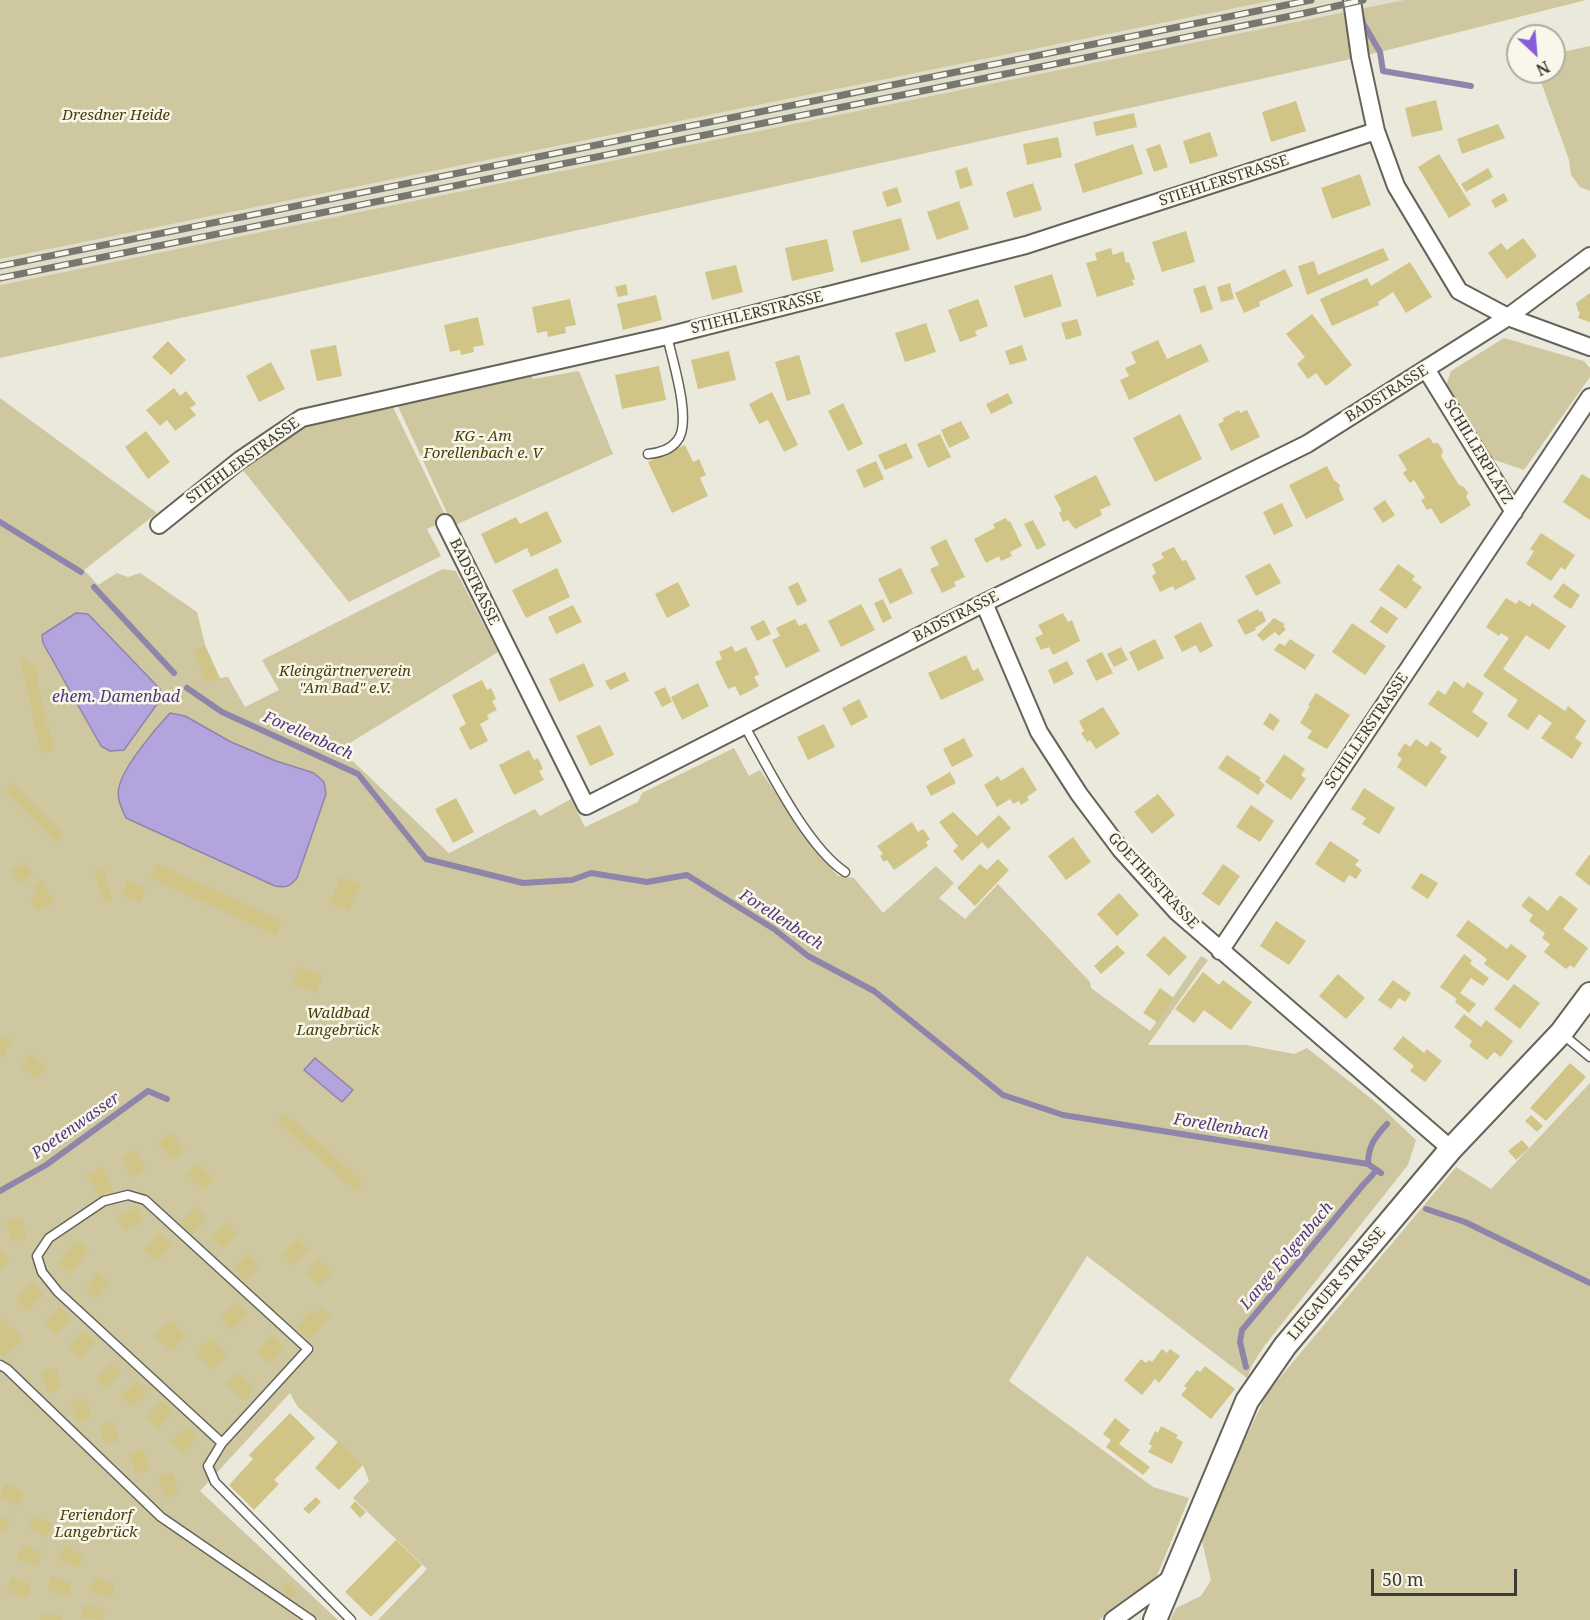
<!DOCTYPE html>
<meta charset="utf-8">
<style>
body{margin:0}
#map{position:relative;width:1590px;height:1620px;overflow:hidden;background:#ebe9dc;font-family:"Noto Serif",serif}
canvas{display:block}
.north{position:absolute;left:1506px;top:24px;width:60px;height:60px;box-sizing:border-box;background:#f9f7ea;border:2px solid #adaca2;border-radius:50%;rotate:154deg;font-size:16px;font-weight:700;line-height:24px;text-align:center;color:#3c3c36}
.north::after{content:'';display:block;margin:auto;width:21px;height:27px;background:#885ed8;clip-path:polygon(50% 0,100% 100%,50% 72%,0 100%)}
.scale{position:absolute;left:1371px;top:1569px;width:146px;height:27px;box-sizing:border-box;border:3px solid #3c3c36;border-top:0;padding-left:8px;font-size:18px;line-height:21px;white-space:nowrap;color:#3c3c36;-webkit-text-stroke:4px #f9f7ea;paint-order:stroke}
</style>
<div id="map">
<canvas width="1590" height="1620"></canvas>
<div class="north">N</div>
<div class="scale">50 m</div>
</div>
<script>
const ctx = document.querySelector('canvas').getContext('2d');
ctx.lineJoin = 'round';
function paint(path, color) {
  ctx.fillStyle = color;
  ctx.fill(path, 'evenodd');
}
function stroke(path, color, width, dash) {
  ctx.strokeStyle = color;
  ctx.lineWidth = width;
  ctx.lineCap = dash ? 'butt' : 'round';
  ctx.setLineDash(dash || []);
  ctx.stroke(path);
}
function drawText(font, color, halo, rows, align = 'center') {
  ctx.font = font + ' "Noto Serif",serif';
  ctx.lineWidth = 5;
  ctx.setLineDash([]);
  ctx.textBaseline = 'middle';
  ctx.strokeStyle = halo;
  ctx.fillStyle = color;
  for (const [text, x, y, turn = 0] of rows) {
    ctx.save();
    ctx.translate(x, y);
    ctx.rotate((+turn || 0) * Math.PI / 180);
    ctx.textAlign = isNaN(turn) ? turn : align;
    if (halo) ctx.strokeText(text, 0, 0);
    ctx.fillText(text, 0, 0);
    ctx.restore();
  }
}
const built = new Path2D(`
 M1275 0H1404L0 285V259Z`);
const green = new Path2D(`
 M0 0H1275L0 259Z
 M1404 0H1586L1360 57 0 358V285Z
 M1590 46V191L1580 187 1571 175 1569 160 1540 79 1543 72H1554V54Z
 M1504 338 1584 361 1590 368V377L1524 470 1492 459 1446 386 1451 371Z
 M579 371 613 454 453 526 396 402 529 372 533 379Z
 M0 398 157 513 84 570 98 585 117 573 128 577 140 573 197 612 205 645 220 678 228 677 245 707 279 690 262 660 443 569 456 571 498 652 340 749 449 853 535 809 540 816 571 799 585 827 638 802 642 793 734 748 749 776 760 770 807 840 838 876 854 878 883 913 936 866 954 883 939 898 965 919 998 884 1090 982 1091 988 1150 1031 1201 956 1208 960 1148 1045H1247L1294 1054 1307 1048 1378 1104 1416 1140 1408 1165 1265 1345 1252 1365 1247 1378 1087 1256 1009 1381 1153 1487 1189 1498 1154 1583 1099 1620H378L427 1569 353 1498 369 1481 363 1465 297 1406 290 1393 200 1491 338 1620H0Z
 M392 405 447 519 427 529 441 556 349 602 242 469 290 431 320 419Z
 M1590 1083V1620H1170L1176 1608 1201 1596 1211 1580 1202 1541 1239 1452 1267 1393 1456 1167 1491 1189Z`);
const water = new Path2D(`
 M76 613 88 614 160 689V700L124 750 110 751 101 746 43 643 42 635Z
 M170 713 185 716 231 742 276 761 314 773 324 782 326 794 297 878C289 887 286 888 275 886L126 818C122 809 116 798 119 787 123 767 156 728 170 713Z
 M315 1058 353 1090 342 1102 304 1070Z`);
const stream = new Path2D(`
 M1362 18 1363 23 1380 52 1383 71 1471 86
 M0 522 81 572
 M94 587 174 673
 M187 688 222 712 358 774 426 859 523 883 572 880 591 873 647 882 687 875 774 929 808 956 874 991 1003 1095 1063 1115 1368 1164 1381 1173
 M1368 1164C1368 1146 1375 1137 1387 1124
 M0 1191 46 1165 148 1091 167 1099
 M1426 1209 1465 1222 1590 1283
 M1246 1367 1240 1342 1242 1330 1363 1185 1377 1170`);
const building = new Path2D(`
 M1436 100 1443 130 1412 137 1405 108Z
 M1296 101 1306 131 1271 142 1262 112Z
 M1134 113 1137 127 1096 136 1093 122Z
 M1498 124 1505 138 1462 154 1457 139Z
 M1210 132 1218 156 1190 164 1183 141Z
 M1058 137 1062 157 1027 165 1023 144Z
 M1133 144 1143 174 1083 193 1074 164Z
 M1160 144 1168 167 1154 172 1146 149Z
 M1439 154 1471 205 1449 218 1418 167Z
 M967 167 973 185 960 189 955 171Z
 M1488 168 1493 177 1466 192 1461 184Z
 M1360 174 1371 205 1332 219 1321 188Z
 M1033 183 1042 210 1014 218 1006 192Z
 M897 187 902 202 887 207 882 192Z
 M1504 193 1508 201 1495 208 1491 200Z
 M959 201 969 229 937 240 927 212Z
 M901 218 910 250 861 263 852 231Z
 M1186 231 1195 262 1162 272 1152 242Z
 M1523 238 1537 256 1507 279 1488 253 1501 243 1507 250Z
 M827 239 834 271 792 281 785 248Z
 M1111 248 1113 255 1123 251 1126 263 1129 262 1135 279 1132 280 1134 285 1097 297 1086 263 1097 260 1095 253Z
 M1383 248 1389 260 1307 295 1298 266 1314 261 1318 275Z
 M1410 262 1432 297 1406 313 1393 292 1378 302 1379 305 1332 326 1320 299 1367 278 1371 286Z
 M736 265 743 292 712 300 705 272Z
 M1285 269 1293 286 1259 302 1260 306 1244 313 1235 293Z
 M1052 274 1062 306 1024 318 1014 286Z
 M1230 283 1234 299 1221 302 1217 287Z
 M626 284 628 295 618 297 615 287Z
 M1205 285 1213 309 1201 313 1193 289Z
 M1590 293V322L1578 318 1580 312 1578 311 1576 303Z
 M656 295 662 320 623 330 617 304Z
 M570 299 576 325 565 327 566 333 548 337 547 331 537 333 532 307Z
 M978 299 988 326 975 331 977 336 960 342 948 310Z
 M1312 314 1352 365 1326 386 1316 373 1308 379 1297 364 1305 357 1286 334Z
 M478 317 484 345 473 347 474 352 461 355 460 350 450 352 444 325Z
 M1077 319 1082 335 1066 340 1061 323Z
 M926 323 936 352 905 362 895 333Z
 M1158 340 1167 359 1201 344 1209 361 1129 400 1120 380 1129 376 1125 368 1136 363 1131 352Z
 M168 341 186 360 171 375 152 357Z
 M336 345 342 376 317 381 310 350Z
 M1022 345 1027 360 1010 365 1005 351Z
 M729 351 736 380 698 389 691 360Z
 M799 355 811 394 787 401 775 362Z
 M271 362 285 389 259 402 246 376Z
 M659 366 666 400 622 409 615 375Z
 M174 388 180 396 186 391 196 404 190 408 196 415 175 431 167 420 160 426 146 410Z
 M772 392 798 445 784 452 768 420 759 424 749 404Z
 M1008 393 1013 403 991 414 986 404Z
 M843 403 863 444 848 451 828 411Z
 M1239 410 1240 413 1247 410 1260 437 1231 451 1218 424 1224 421 1223 418Z
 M1180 414 1202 459 1155 482 1133 438Z
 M961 421 970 438 949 448 941 430Z
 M146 431 170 462 148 479 125 447Z
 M940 434 951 457 928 468 917 444Z
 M1429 437 1433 443H1438L1443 451 1441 456 1459 485 1464 487 1468 493 1466 497 1471 505 1441 524 1431 508 1427 510 1421 500 1425 498 1414 480 1410 483 1403 473 1407 470 1398 455Z
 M906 443 913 458 885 470 878 455Z
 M685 445 693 462 699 459 706 475 700 478 708 496 672 513 648 462Z
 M876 461 884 479 864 488 856 470Z
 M1327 466 1334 480 1340 485 1339 489 1344 500 1306 519 1289 485Z
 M1582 474 1590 479V520L1563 502Z
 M1096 475 1111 505 1100 510 1102 515 1075 529 1068 520 1063 522 1059 512 1062 511 1054 496Z
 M1385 500 1395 515 1383 523 1373 508Z
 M1282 503 1293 526 1274 535 1263 512Z
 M547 511 562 542 531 557 527 548 495 564 481 534 516 517 520 524Z
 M1006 518 1008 522 1010 521 1022 546 1010 552 1012 556 1001 561 999 556 986 563 974 539 995 528 993 524Z
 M1033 520 1046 545 1037 550 1024 524Z
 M1541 533 1575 555 1565 570 1561 567 1551 581 1526 564 1534 551 1530 549Z
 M946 539 965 577 954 582 956 586 942 593 930 569 939 565 930 547Z
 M1174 547 1182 561 1186 560 1196 579 1175 590 1173 586 1160 592 1152 576 1156 573 1152 564 1164 558 1161 553Z
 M1270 563 1281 583 1256 596 1245 576Z
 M1398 564 1415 576 1412 580 1422 587 1406 609 1379 590Z
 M557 568 570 597 526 618 512 590Z
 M901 568 913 593 890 604 878 579Z
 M678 582 690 606 667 618 655 594Z
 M798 582 807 601 797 606 788 587Z
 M1563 583 1580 595 1571 609 1553 597Z
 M1506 598 1516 604 1519 600 1530 607 1532 603 1566 626 1549 650 1526 635 1503 669 1565 711 1568 706 1586 721 1575 738 1582 743 1572 759 1541 738 1552 723 1539 714 1528 730 1507 716 1518 700 1483 676 1509 638 1501 633 1499 636 1486 627Z
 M883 599 892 618 883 623 874 603Z
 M861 604 875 630 841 647 828 621Z
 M573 605 582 622 556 634 548 617Z
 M1381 606 1398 618 1387 634 1370 622Z
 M1258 609 1259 612 1262 611 1266 621 1255 628 1256 630 1245 635 1237 620Z
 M1063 613 1068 622 1072 620 1080 641 1053 655 1049 647 1041 650 1035 638 1043 634 1038 625Z
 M1274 618 1285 624 1283 626 1286 629 1279 636 1275 632 1263 641 1257 635Z
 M795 619 799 626 806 623 820 651 786 668 772 640 780 636 776 628Z
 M764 620 771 634 757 641 750 627Z
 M1201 622 1213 646 1200 653 1196 645 1182 652 1174 636Z
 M1352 623 1386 646 1365 675 1332 652Z
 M1155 639 1164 658 1138 671 1129 652Z
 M1290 639 1315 655 1305 670 1274 650 1279 643 1285 646Z
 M205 646 219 678 207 683 193 651Z
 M732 646 735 652 746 647 759 674 754 677 759 686 740 696 735 686 728 689 715 662 722 659 719 652Z
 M1121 647 1128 660 1114 667 1107 654Z
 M1102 652 1113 673 1096 681 1086 660Z
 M966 655 973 671 978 668 984 680 941 700 928 673Z
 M29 659 30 665 35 664 46 725H49L54 750 41 753 21 660Z
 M1067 661 1074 674 1054 684 1048 670Z
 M584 663 594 686 559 702 549 679Z
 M625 672 629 681 610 690 605 681Z
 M482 680 487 690 491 688 496 699 492 701 497 710 487 715 489 719 480 724 488 741 470 750 459 728 466 724 452 695Z
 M1454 681 1464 688 1467 682 1484 693 1472 712 1488 723 1478 738 1428 704 1438 690 1445 695Z
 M698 683 709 706 682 720 671 697Z
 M665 687 672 702 662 707 654 692Z
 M1316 693 1350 715 1327 749 1307 738 1312 731 1300 723 1310 706 1308 705Z
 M859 699 868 717 851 726 842 708Z
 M1103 707 1120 734 1096 749 1090 740 1087 742 1081 733 1084 731 1079 721Z
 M1270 713 1280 720 1273 731 1263 724Z
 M824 724 835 747 808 760 797 737Z
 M600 725 614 755 590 766 576 736Z
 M964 738 973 756 952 767 943 749Z
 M1416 739 1427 747 1431 741 1442 749 1440 752 1447 757 1426 787 1397 767 1402 759 1397 755 1405 743 1410 747Z
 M529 750 534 760 538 758 543 769 539 771 544 780 514 795 499 765Z
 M1284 754 1305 769 1301 775 1306 779 1291 800 1265 782Z
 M1227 755 1261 778 1259 780 1265 785 1258 795 1218 768Z
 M1023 767 1037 790 1027 797 1029 800 1021 805 1019 801 1013 804 1010 799 997 807 984 785 998 776 1001 781Z
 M950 772 956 783 931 796 926 786Z
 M12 783 64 835 57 842 5 790Z
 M1364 788 1395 808 1379 834 1362 824 1366 818 1351 809Z
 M1158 794 1175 815 1152 834 1134 812Z
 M456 798 474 832 453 843 435 809Z
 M1251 805 1274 821 1260 842 1236 827Z
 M953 812 977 836 999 815 1011 828 988 849 982 842 962 861 953 851 958 846 939 822Z
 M912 822 918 832 923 829 930 839 926 842 928 846 894 870 887 860 884 862 880 856 883 854 877 846Z
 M1073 837 1091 862 1066 880 1048 856Z
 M1330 841 1359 860 1355 865 1362 870 1356 879 1349 875 1344 883 1315 864Z
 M1590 854V886L1575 874Z
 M998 859 1009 870 975 906 957 888 980 864 987 870Z
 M25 863 33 875 19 884 11 871Z
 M157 864 282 921 276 935 150 878Z
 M1223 864 1240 876 1219 906 1202 894Z
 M103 868 112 899 104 902 94 871Z
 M1421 873 1438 883 1428 899 1411 888Z
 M341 877 360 885 349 911 330 903Z
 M43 880 54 903 37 911 30 897 38 893 34 885Z
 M127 880 146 888 140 903 122 895Z
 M1119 893 1139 915 1117 936 1097 914Z
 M1560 895 1578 909 1563 929 1588 948 1574 968 1570 965 1566 969 1544 952 1550 944 1542 938 1545 933 1529 921 1533 915 1521 906 1529 896 1548 911Z
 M1468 920 1507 949 1511 944 1527 956 1508 981 1484 964 1487 959 1456 936Z
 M1276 921 1306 941 1289 965 1260 946Z
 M1164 936 1187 957 1169 976 1146 955Z
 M1117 945 1125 953 1101 974 1094 966Z
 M1464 954 1472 960 1470 964 1489 978 1483 986 1471 978 1460 993 1476 1004 1469 1013 1455 1002 1457 999 1440 987Z
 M299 966 323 976 316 993 292 983Z
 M1203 972 1219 985 1223 980 1252 1002 1231 1030 1204 1010 1194 1023 1175 1009Z
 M1338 974 1365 998 1346 1019 1319 996Z
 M1393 980 1411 993 1405 1002 1399 998 1391 1009 1378 1000Z
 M1514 984 1540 1003 1520 1029 1494 1009Z
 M1160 988 1174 998 1157 1022 1143 1013Z
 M1464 1014 1481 1027 1486 1020 1513 1041 1501 1057 1494 1052 1487 1060 1469 1046 1472 1041 1454 1027Z
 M0 1036 11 1039 4 1058 0 1056Z
 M1403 1036 1424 1053 1427 1049 1442 1061 1425 1082 1410 1071 1414 1066 1393 1049Z
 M30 1054 47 1066 38 1079 21 1066Z
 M1570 1063 1586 1077 1546 1121 1530 1108Z
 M285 1114 363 1182 355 1190 278 1122Z
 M1531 1115 1543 1126 1537 1132 1525 1121Z
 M172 1133 185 1151 171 1160 158 1142Z
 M1522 1140 1529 1148 1516 1160 1508 1151Z
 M135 1150 146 1168 132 1177 121 1158Z
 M197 1163 213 1178 203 1190 186 1174Z
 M102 1167 114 1189 99 1197 87 1175Z
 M137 1207 144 1221 125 1231 117 1217Z
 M195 1207 207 1218 192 1234 180 1223Z
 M22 1217 26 1239 11 1242 6 1220Z
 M226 1222 237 1233 223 1249 211 1238Z
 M159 1233 171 1244 156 1261 144 1250Z
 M297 1239 309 1249 294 1265 282 1254Z
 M77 1240 89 1249 71 1273 58 1263Z
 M0 1250 10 1260 0 1270Z
 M248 1254 260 1265 246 1280 234 1269Z
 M319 1260 332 1272 319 1286 306 1274Z
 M97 1272 110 1281 98 1299 85 1290Z
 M32 1282 44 1294 28 1312 16 1300Z
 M235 1302 247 1313 231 1330 220 1319Z
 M59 1307 71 1318 56 1334 44 1323Z
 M321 1307 331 1316 309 1340 296 1327 310 1311 314 1314Z
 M0 1317 23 1338 4 1358 0 1354Z
 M170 1320 186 1335 171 1351 155 1336Z
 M84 1331 96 1342 81 1358 69 1347Z
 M272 1335 285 1348 270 1364 257 1352Z
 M210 1338 227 1354 213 1369 196 1353Z
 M1162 1349 1167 1353 1170 1349 1180 1356 1159 1383 1155 1379 1142 1395 1124 1380 1141 1359 1146 1363 1149 1360 1152 1362Z
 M111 1364 121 1372 106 1388 96 1379Z
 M1205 1366 1235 1389 1211 1419 1181 1395 1187 1388 1184 1386 1197 1370 1200 1372Z
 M56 1368 62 1388 48 1393 41 1372Z
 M237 1373 254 1389 243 1401 226 1384Z
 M137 1380 148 1391 133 1407 121 1396Z
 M85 1398 92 1417 77 1422 70 1403Z
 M162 1401 173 1412 158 1429 146 1418Z
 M290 1413 315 1438 274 1480 279 1484 254 1510 229 1485 253 1459 249 1455Z
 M1115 1418 1130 1430 1119 1444 1150 1467 1143 1475 1106 1447 1111 1440 1103 1434Z
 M112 1421 119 1440 106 1445 99 1426Z
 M186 1426 198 1437 182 1454 170 1442Z
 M1161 1426 1178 1435 1176 1438 1183 1442 1172 1464 1148 1452 1152 1446 1149 1444 1155 1431 1158 1433Z
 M338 1442 363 1465 339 1490 315 1468Z
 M142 1449 150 1469 136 1474 129 1454Z
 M172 1473 179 1493 165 1497 158 1477Z
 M5 1483 24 1493 18 1506 0 1497Z
 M316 1497 321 1502 309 1514 303 1509Z
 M355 1501 366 1512 360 1518 350 1507Z
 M34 1515 53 1524 47 1537 28 1527Z
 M0 1516 10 1520 5 1533 0 1531Z
 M396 1540 422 1565 371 1617 345 1592Z
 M22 1545 42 1552 38 1566 17 1559Z
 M65 1546 84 1556 78 1568 58 1559Z
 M52 1576 72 1583 68 1596 48 1590Z
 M95 1577 115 1585 110 1598 90 1591Z
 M11 1578 31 1584 27 1598 7 1592Z
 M286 1583 297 1591 292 1598 282 1590Z
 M84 1605 105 1610 103 1620 81 1618Z
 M41 1613 62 1616V1620H40Z`);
const service = new Path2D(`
 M648 454C659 453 670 450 677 441 693 423 672 359 667 336
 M744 725C768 767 806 846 845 872
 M1561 1033 1590 1057
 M0 1365 7 1369 161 1517 311 1620
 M222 1443 58 1292 42 1272 37 1256 49 1238 104 1201 128 1195 145 1200 308 1349 222 1443 208 1466 215 1482 351 1620`);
const minor = new Path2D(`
 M1352 0 1360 57 1376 131 1396 186 1459 291 1508 317 1590 347
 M1426 369 1514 512
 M445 523 586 806 984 603 1307 444 1508 317 1590 256
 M159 525 240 460 302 418 667 336 1026 245 1376 131
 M984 603 1039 732 1079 794 1121 850 1177 912 1451 1149
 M1220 951 1590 397
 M1113 1620 1174 1576`);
const secondary = new Path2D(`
 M1155 1620 1247 1401 1285 1346 1451 1149 1561 1033 1590 994`);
const rail = new Path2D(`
 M0 266 1311 0
 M0 278 1301 14 1363 0`);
const parkNames = [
 ["Dresdner Heide",116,116],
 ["KG - Am",483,437],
 ["Forellenbach e. V",483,454],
 ["Kleingärtnerverein",345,672],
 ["\"Am Bad\" e.V.",345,689],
 ["Waldbad",338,1014],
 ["Langebrück",338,1031],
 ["Feriendorf",96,1516],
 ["Langebrück",96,1533]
];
const streetNames = [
 ["STIEHLERSTRASSE",1224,181,-18],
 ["STIEHLERSTRASSE",757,313,-14],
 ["BADSTRASSE",1387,394,-32],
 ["SCHILLERPLATZ",1478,452,59],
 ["STIEHLERSTRASSE",243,461,-36],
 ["BADSTRASSE",474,582,64],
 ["BADSTRASSE",956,617,-27],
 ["SCHILLERSTRASSE",1367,731,-56],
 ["GOETHESTRASSE",1153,881,47],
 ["LIEGAUER STRASSE",1337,1284,-50]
];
const waterNames = [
 ["ehem. Damenbad",116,697],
 ["Forellenbach",308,736,24],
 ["Forellenbach",781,920,33],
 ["Poetenwasser",76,1126,-35],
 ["Forellenbach",1221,1127,9],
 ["Lange Folgenbach",1287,1256,-50]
];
paint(built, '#e0ddc9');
paint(green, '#cec79f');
paint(water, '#b3a4dd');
stroke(water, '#8f85ab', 1.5);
stroke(stream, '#8f85ab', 6);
paint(building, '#d0c586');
stroke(service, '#666459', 11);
stroke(minor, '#666459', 20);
stroke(secondary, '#666459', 26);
stroke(service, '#fff', 8);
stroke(minor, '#fff', 16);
stroke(secondary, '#fff', 22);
stroke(rail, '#78776f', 7);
stroke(rail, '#f9f7ea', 4.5, [14]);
drawText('italic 15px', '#463e0b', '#f9f7ea', parkNames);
drawText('15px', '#3c3c36', '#f9f7ea', streetNames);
drawText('italic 16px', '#50397e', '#f9f7ea', waterNames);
</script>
